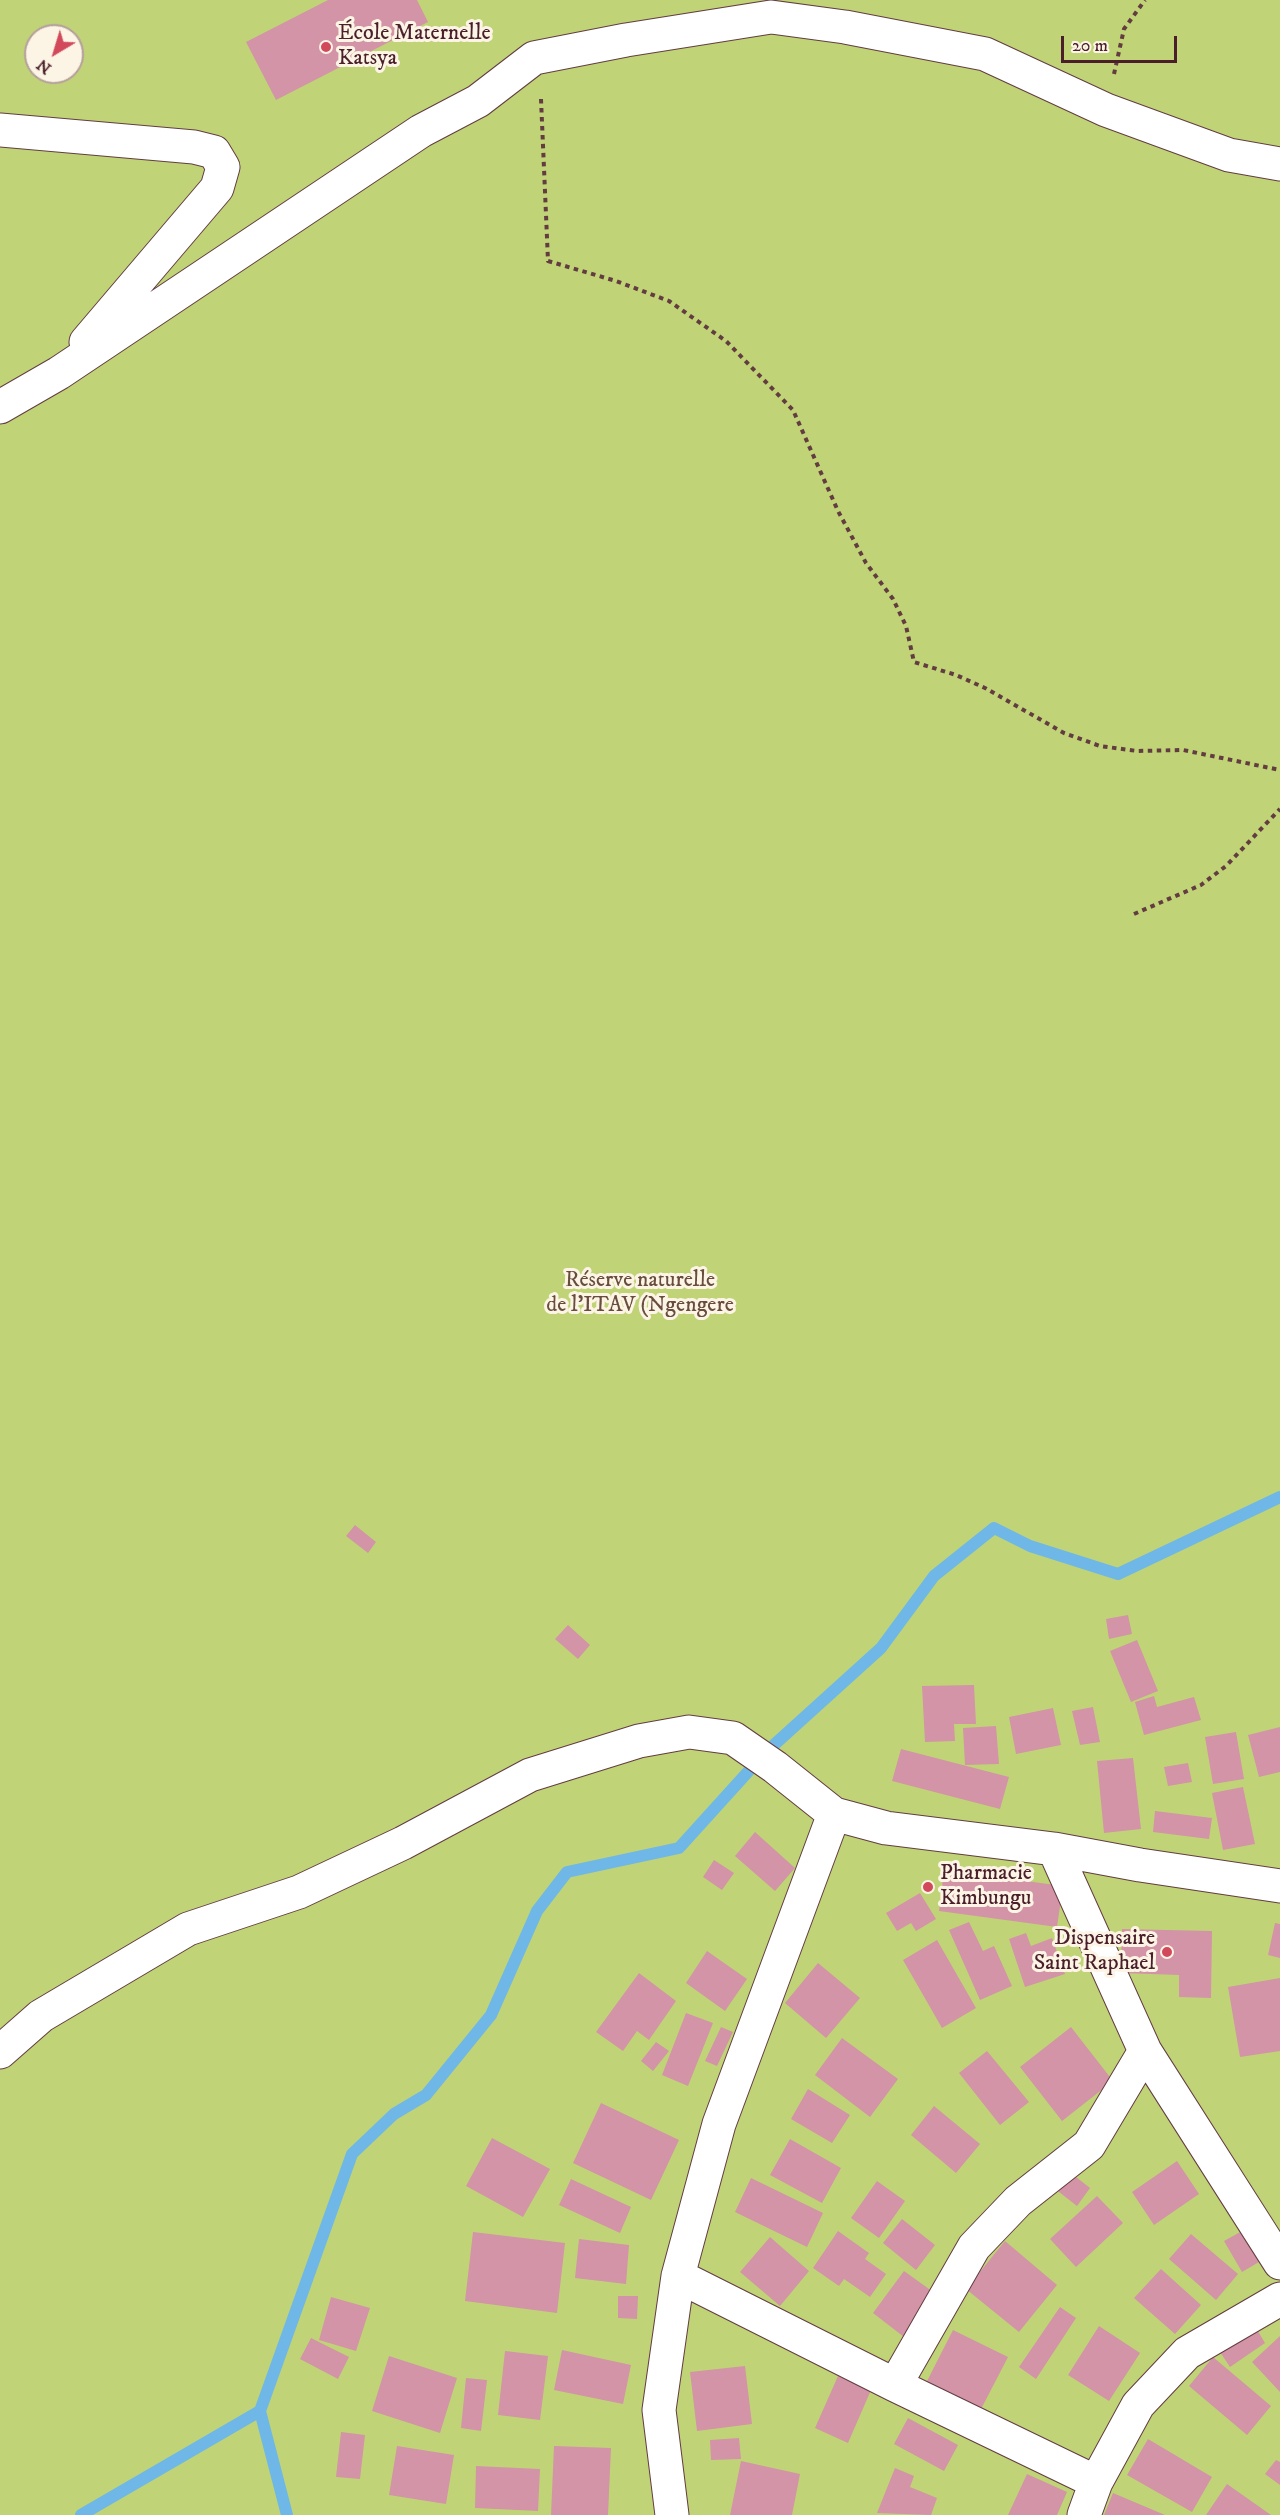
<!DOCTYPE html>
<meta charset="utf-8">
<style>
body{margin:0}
#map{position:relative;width:1280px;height:2515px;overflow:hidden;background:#f0e0bf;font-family:"IM FELL DW Pica",serif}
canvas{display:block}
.north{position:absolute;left:24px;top:24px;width:60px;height:60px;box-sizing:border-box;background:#fcf5e5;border:2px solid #b59f9b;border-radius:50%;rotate:218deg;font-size:16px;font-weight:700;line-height:24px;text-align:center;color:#4a1f2b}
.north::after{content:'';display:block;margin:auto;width:21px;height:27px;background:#d1495b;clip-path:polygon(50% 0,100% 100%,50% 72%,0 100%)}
.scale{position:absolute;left:1061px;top:36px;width:116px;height:27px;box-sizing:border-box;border:3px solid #4a1f2b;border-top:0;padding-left:8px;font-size:18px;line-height:21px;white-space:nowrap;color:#4a1f2b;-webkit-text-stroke:4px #fcf5e5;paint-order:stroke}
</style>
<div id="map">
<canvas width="1280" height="2515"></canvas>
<div class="north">N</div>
<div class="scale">20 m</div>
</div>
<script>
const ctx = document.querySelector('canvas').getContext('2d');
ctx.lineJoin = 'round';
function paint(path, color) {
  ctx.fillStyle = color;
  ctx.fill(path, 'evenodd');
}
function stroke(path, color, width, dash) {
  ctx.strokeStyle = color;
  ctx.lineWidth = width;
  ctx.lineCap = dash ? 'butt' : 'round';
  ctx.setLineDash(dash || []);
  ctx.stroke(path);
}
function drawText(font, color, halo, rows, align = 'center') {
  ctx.font = font + ' "IM FELL DW Pica",serif';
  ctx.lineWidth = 6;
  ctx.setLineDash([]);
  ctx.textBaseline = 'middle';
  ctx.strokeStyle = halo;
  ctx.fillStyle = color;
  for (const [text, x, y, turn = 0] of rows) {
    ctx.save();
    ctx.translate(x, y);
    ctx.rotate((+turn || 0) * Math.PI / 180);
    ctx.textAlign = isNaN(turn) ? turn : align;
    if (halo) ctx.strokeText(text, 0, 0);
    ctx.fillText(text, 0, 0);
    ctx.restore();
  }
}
const green = new Path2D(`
 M0 0H1280V2515H0ZM36 36H72V72H36Z`);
const stream = new Path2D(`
 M81 2515 260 2411
 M287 2515 260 2411 352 2154 394 2114 426 2095 491 2015 537 1911 567 1872 679 1848 765 1753 881 1648 934 1576 994 1528 1030 1546 1118 1574 1280 1497`);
const building = new Path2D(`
 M328 0H417L428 22 276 100 246 42Z
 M355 1525 376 1542 368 1553 346 1536Z
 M1128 1615 1132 1634 1109 1639 1106 1619Z
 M568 1625 590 1645 578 1659 555 1639Z
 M1137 1640 1158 1691 1131 1702 1110 1651Z
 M974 1685 976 1724H954L955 1741 925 1742 922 1686Z
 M1154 1696 1157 1707 1194 1697 1201 1720 1144 1735 1135 1702Z
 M1093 1707 1100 1742 1080 1745 1072 1711Z
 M1053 1708 1061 1745 1016 1754 1009 1717Z
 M996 1726 999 1764 965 1765 963 1728Z
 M1280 1727V1772L1259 1777 1248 1735Z
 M1236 1732 1244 1779 1213 1784 1205 1737Z
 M901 1749 1009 1777 1000 1809 892 1781Z
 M1133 1758 1141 1829 1104 1833 1097 1761Z
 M1188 1763 1192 1782 1168 1786 1164 1767Z
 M1243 1787 1255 1844 1223 1850 1212 1793Z
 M1155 1811 1212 1818 1209 1839 1153 1832Z
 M755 1832 795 1868 775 1891 735 1856Z
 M714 1860 734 1873 722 1890 703 1877Z
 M944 1870 1063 1886 1057 1927 939 1911Z
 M920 1893 936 1919 916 1931 911 1923 897 1931 886 1913Z
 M969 1922 983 1951 994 1946 1012 1986 980 2000 949 1930Z
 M1275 1923 1280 1924V1958L1268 1955Z
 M1122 1929 1212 1931 1211 1998 1179 1997V1975L1121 1973Z
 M1026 1933 1031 1946 1052 1938 1065 1974 1025 1987 1009 1939Z
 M937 1940 976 2008 942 2028 903 1960Z
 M707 1951 747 1979 725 2011 686 1983Z
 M818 1963 860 1998 826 2038 785 2003Z
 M639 1973 676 2001 649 2040 637 2031 623 2051 596 2032Z
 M1280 1978V2051L1240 2057 1228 1987Z
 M686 2013 713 2023 688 2086 662 2075Z
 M721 2027 733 2032 717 2066 705 2061Z
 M1071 2027 1113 2081 1062 2121 1020 2067Z
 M842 2038 898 2079 870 2117 815 2075Z
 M656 2042 669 2051 653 2071 641 2061Z
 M987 2051 1029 2102 1000 2125 959 2073Z
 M808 2089 850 2115 832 2143 791 2119Z
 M601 2103 679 2140 651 2200 573 2163Z
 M934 2106 980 2144 956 2173 911 2135Z
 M492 2138 550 2169 523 2217 466 2186Z
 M790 2139 841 2168 822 2203 770 2175Z
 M1177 2161 1199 2194 1154 2225 1132 2192Z
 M1067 2170 1090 2188 1077 2206 1054 2188Z
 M751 2178 823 2213 807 2247 735 2212Z
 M571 2179 631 2207 620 2233 559 2205Z
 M877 2181 905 2201 879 2238 851 2218Z
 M1097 2196 1123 2223 1076 2267 1050 2239Z
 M902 2219 935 2245 916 2270 883 2243Z
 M838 2231 869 2253 865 2259 886 2274 870 2297 844 2279 839 2286 813 2268Z
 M1242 2231 1259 2262 1242 2272 1224 2241Z
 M473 2232 565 2243 557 2313 465 2301Z
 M1191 2234 1238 2274 1216 2300 1169 2259Z
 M770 2237 809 2271 780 2306 740 2272Z
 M579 2239 629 2245 626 2284 575 2278Z
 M1005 2241 1057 2285 1019 2332 966 2289Z
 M1161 2269 1201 2305 1175 2334 1134 2298Z
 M904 2271 936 2294 904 2337 873 2313Z
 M618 2296H638L637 2319 618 2318Z
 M331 2297 370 2308 356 2351 319 2340Z
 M1060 2307 1076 2318 1036 2379 1019 2367Z
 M1099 2326 1140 2353 1109 2401 1068 2375Z
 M1256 2328 1265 2343 1230 2367 1220 2352Z
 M953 2330 1008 2357 979 2413 925 2385Z
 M1280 2336V2392L1252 2362Z
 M311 2338 349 2357 338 2379 300 2359Z
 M562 2350 631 2365 623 2404 554 2390Z
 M505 2351 548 2356 540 2420 498 2415Z
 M389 2356 457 2378 440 2433 372 2411Z
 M1213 2357 1271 2406 1247 2435 1189 2386Z
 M745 2366 752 2424 697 2431 690 2372Z
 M838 2376 871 2390 848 2443 815 2428Z
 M466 2378 487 2380 481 2431 461 2428Z
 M908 2418 958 2445 944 2471 894 2444Z
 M341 2432 365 2435 360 2479 336 2477Z
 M739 2438 741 2459 711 2460 710 2440Z
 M1148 2439 1212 2477 1192 2512 1127 2475Z
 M397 2446 454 2455 446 2504 389 2495Z
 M554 2446 611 2448 608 2515H551Z
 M1276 2460 1280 2462V2485L1265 2474Z
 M741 2461 800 2474 792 2515H730Z
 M476 2466 540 2469 538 2511 475 2508Z
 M895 2468 914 2476 910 2487 937 2498 931 2515 877 2513Z
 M1027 2474 1067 2492 1057 2515H1008Z
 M1227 2484 1271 2515H1206Z
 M1113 2493 1165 2515H1104Z`);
const path = new Path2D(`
 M1114 74 1124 29 1145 0
 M541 99 548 261 616 281 669 301 726 341 793 410 838 511 866 563 893 599 906 626 914 662 956 675 985 688 1064 733 1100 746 1137 751 1183 750 1280 770
 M1134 914 1201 885 1226 866 1280 809`);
const minor = new Path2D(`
 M0 130 194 147 214 152 223 167 217 188 86 342
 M0 407 59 373 421 131 478 101 534 58 626 40 771 17 845 27 985 54 1106 110 1229 155 1280 164
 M1054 1849 1145 2051 1280 2263
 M0 2052 41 2016 188 1929 299 1892 403 1843 530 1775 639 1741 689 1732 733 1738 775 1767 834 1814 886 1828 1054 1849 1140 1865 1280 1886
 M678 2276 895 2385 1096 2482
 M895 2385 974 2247 1018 2201 1089 2145 1145 2051
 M672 2515 659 2410 678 2276 719 2124 834 1814
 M1084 2515 1096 2482 1138 2405 1187 2353 1280 2299`);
const markers = [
 [326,47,6,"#d1495b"],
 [928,1887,6,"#d1495b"],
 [1167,1952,6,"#d1495b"]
];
const poiNames = [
 ["École Maternelle",338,34],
 ["Katsya",338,59],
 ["Pharmacie",940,1874],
 ["Kimbungu",940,1899],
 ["Dispensaire",1155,1939,"right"],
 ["Saint Raphael",1155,1964,"right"]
];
const parkNames = [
 ["Réserve naturelle",640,1281],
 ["de l'ITAV (Ngengere",640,1306]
];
paint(green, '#c0d477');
stroke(stream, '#6fb7e7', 12);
paint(building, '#d294a6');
stroke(minor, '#633c41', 35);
stroke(path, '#633c41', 4, [4.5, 4.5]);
stroke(minor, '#fff', 33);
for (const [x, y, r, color] of markers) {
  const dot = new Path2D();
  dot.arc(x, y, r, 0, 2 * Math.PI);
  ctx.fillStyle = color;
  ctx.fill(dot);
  stroke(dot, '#fcf5e5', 2);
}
drawText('22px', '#4a1f2b', '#fcf5e5', poiNames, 'left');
drawText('22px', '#684c3e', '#fcf5e5', parkNames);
</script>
